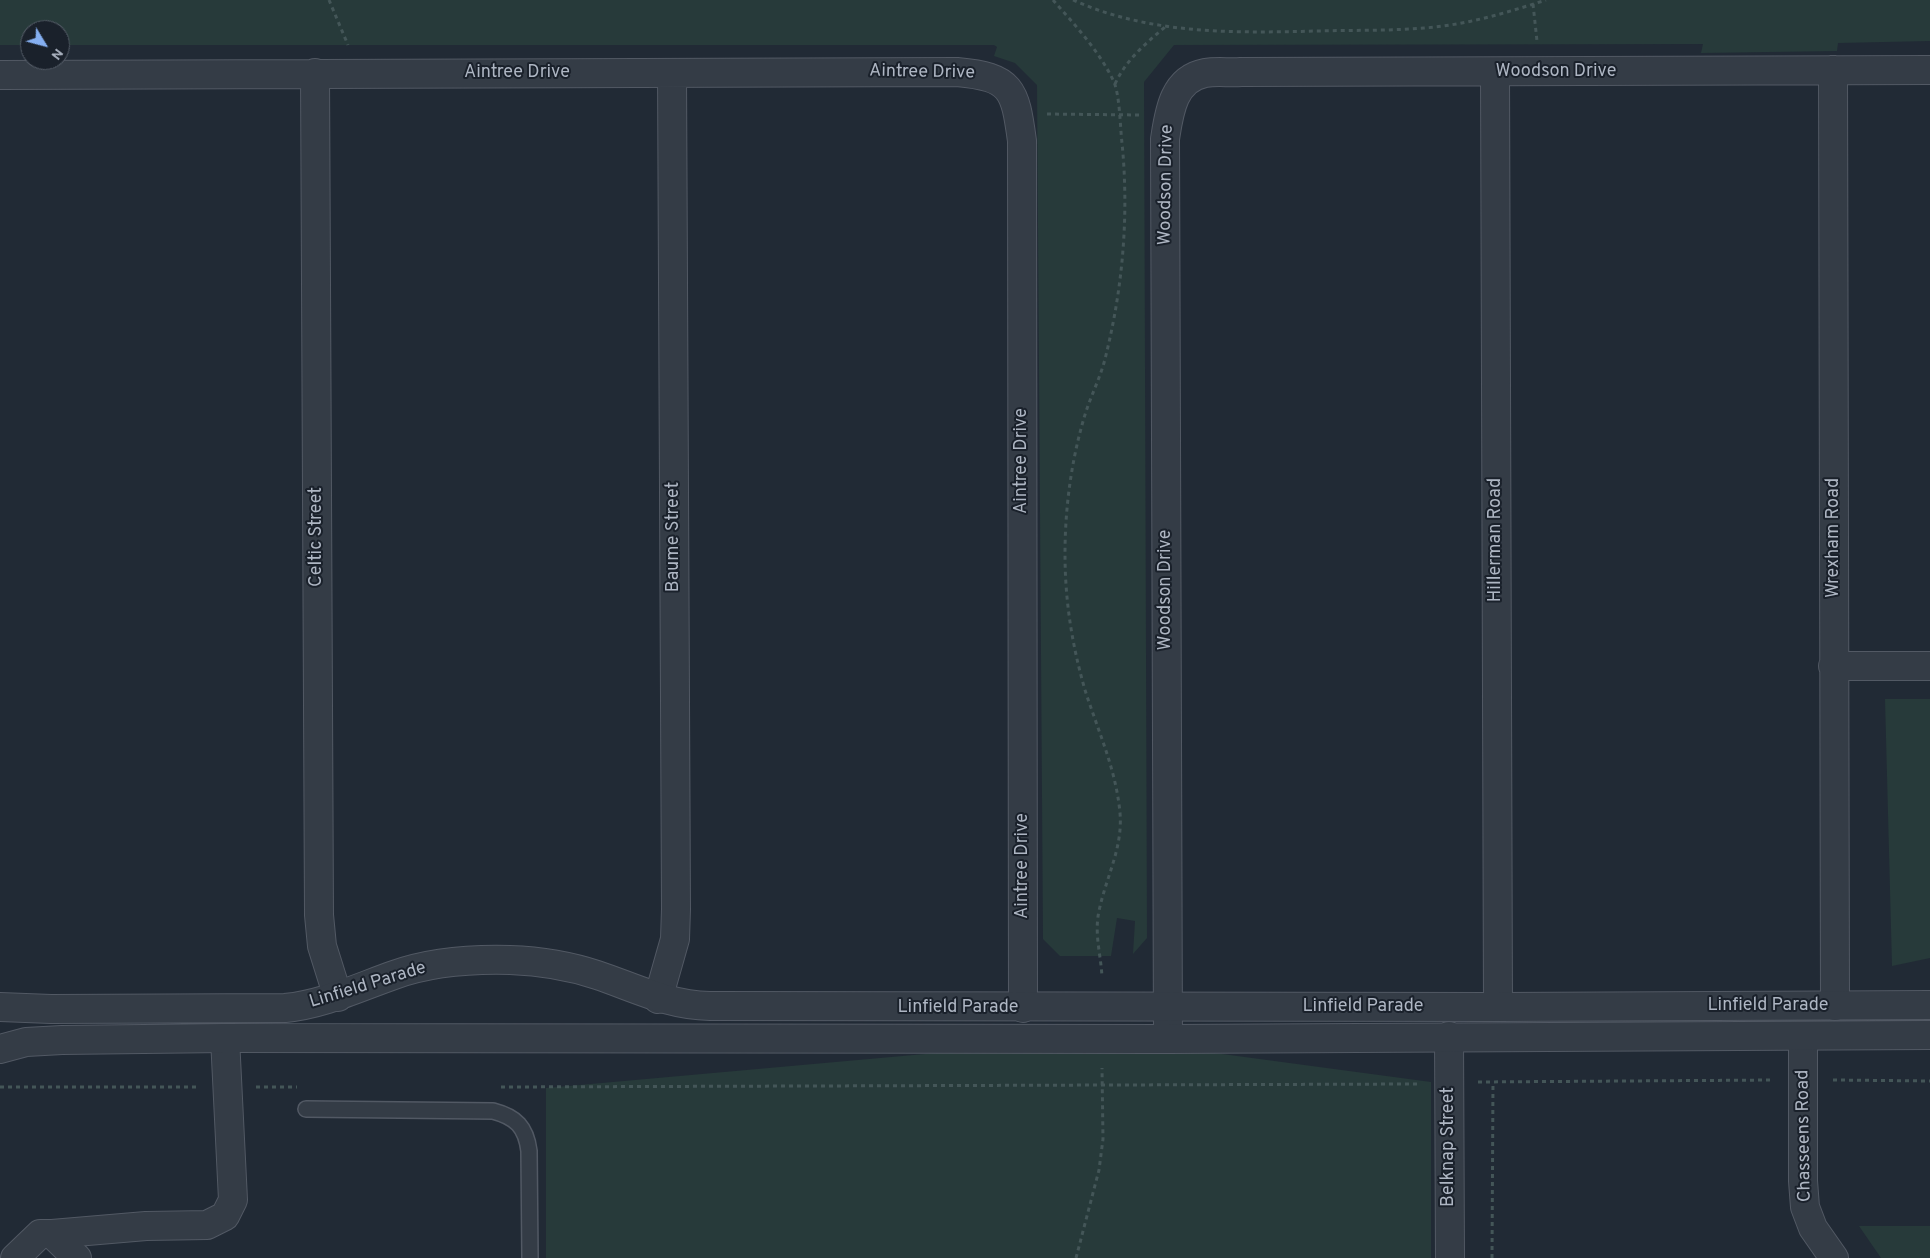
<!DOCTYPE html>
<style>
body{margin:0}
#map{position:relative;width:1930px;height:1258px;overflow:hidden;background:#212a35;font-family:Overpass,sans-serif}
canvas{display:block}
.north{position:absolute;left:20px;top:20px;width:50px;height:50px;box-sizing:border-box;background:#1a212b;border:1px solid #555d68;border-radius:50%;rotate:127deg;font-size:14px;font-weight:700;line-height:20px;text-align:center;color:#aeb6c3}
.north::after{content:'';display:block;margin:auto;width:18px;height:22px;background:#85aff1;clip-path:polygon(50% 0,100% 100%,50% 72%,0 100%)}
</style>
<div id="map">
<canvas width="1930" height="1258"></canvas>
<div class="north">N</div>
</div>
<script>
const ctx = document.querySelector('canvas').getContext('2d');
ctx.lineJoin = 'round';
function paint(path, color) {
  ctx.fillStyle = color;
  ctx.fill(path, 'evenodd');
}
function stroke(path, color, width, dash) {
  ctx.strokeStyle = color;
  ctx.lineWidth = width;
  ctx.lineCap = dash ? 'butt' : 'round';
  ctx.setLineDash(dash || []);
  ctx.stroke(path);
}
function drawText(font, color, halo, rows, align = 'center') {
  ctx.font = font + ' Overpass,sans-serif';
  ctx.lineWidth = 4;
  ctx.setLineDash([]);
  ctx.textBaseline = 'middle';
  ctx.strokeStyle = halo;
  ctx.fillStyle = color;
  for (const [text, x, y, turn = 0] of rows) {
    ctx.save();
    ctx.translate(x, y);
    ctx.rotate((+turn || 0) * Math.PI / 180);
    ctx.textAlign = isNaN(turn) ? turn : align;
    if (halo) ctx.strokeText(text, 0, 0);
    ctx.fillText(text, 0, 0);
    ctx.restore();
  }
}
const green = new Path2D(`
 M0 0H1930V41L1838 43 1837 51 1701 53 1703 44 1174 45 1144 82 1147 938 1133 954 1135 921 1117 918 1111 956H1060L1043 939 1037 85 1015 63 994 56 997 47 994 45H60V30H30V45H0Z
 M1885 699H1930V958L1892 966Z
 M1103 1038 1431 1082V1258H546V1088Z
 M1859 1226H1930V1258H1881Z`);
const path = new Path2D(`
 M329 0 348 45
 M1053 0C1075 25 1100 52 1114 82 1120 97 1120 126 1122 143 1129 214 1123 286 1106 355 1101 377 1090 397 1084 418 1071 462 1065 509 1065 554 1065 601 1072 645 1085 690 1098 731 1116 769 1120 813 1123 848 1106 877 1099 911 1094 934 1101 955 1102 977
 M1073 0C1151 35 1235 33 1318 31 1353 30 1389 31 1424 28 1466 25 1506 13 1546 0
 M1533 4 1537 41
 M1115 84C1126 60 1145 44 1165 27
 M1047 114 1140 115
 M1833 1080 1930 1081
 M1478 1082 1774 1080
 M0 1087H197
 M256 1087H297
 M501 1087 1419 1084
 M1076 1258 1099 1170 1103 1139 1102 1068
 M1492 1258 1493 1082`);
const service = new Path2D(`
 M306 1109 493 1111C516 1117 526 1127 529 1151L530 1258`);
const minor = new Path2D(`
 M1833 70 1835 1006
 M1495 72 1498 1007
 M315 73 319 915 322 946 338 997
 M0 75 957 72C1012 77 1015 89 1022 141L1023 1008
 M1833 666H1930
 M658 999 675 939 676 909 672 73
 M1449 1036 1450 1258
 M1803 1036V1181L1805 1207 1813 1228 1834 1258
 M1168 1039 1165 139C1169 113 1173 79 1205 73 1217 71 1230 73 1241 72L1930 70
 M52 1234 146 1226 207 1225 225 1216 233 1200 225 1038
 M15 1258 40 1234H52L77 1258`);
const tertiary = new Path2D(`
 M0 1007 51 1009 285 1008C324 1004 357 988 394 975 430 962 473 959 510 960 539 961 570 966 597 975 636 988 667 1005 710 1006L1498 1007 1930 1005
 M0 1049 26 1042 62 1040 225 1038 1168 1039 1930 1035`);
const streetNames = [
 ["Woodson Drive",1556,72],
 ["Aintree Drive",517,73],
 ["Aintree Drive",922,73,1],
 ["Woodson Drive",1167,185,-89],
 ["Aintree Drive",1022,461,-90],
 ["Celtic Street",317,537,-90],
 ["Baume Street",674,537,-90],
 ["Wrexham Road",1834,538,-90],
 ["Hillerman Road",1496,540,-90],
 ["Woodson Drive",1166,590,-90],
 ["Aintree Drive",1023,866,-90],
 ["Linfield Parade",368,986,-17],
 ["Linfield Parade",1768,1006],
 ["Linfield Parade",1363,1007],
 ["Linfield Parade",958,1008],
 ["Chasseens Road",1805,1136,-91],
 ["Belknap Street",1449,1147,-90]
];
paint(green, '#273a3a');
stroke(service, '#525964', 18);
stroke(minor, '#525964', 30);
stroke(tertiary, '#525964', 30);
stroke(path, '#445658', 3, [4, 4]);
stroke(service, '#343c46', 15);
stroke(minor, '#343c46', 28);
stroke(tertiary, '#343c46', 28);
drawText('18px', '#aeb6c3', '#1a212b', streetNames);
</script>
